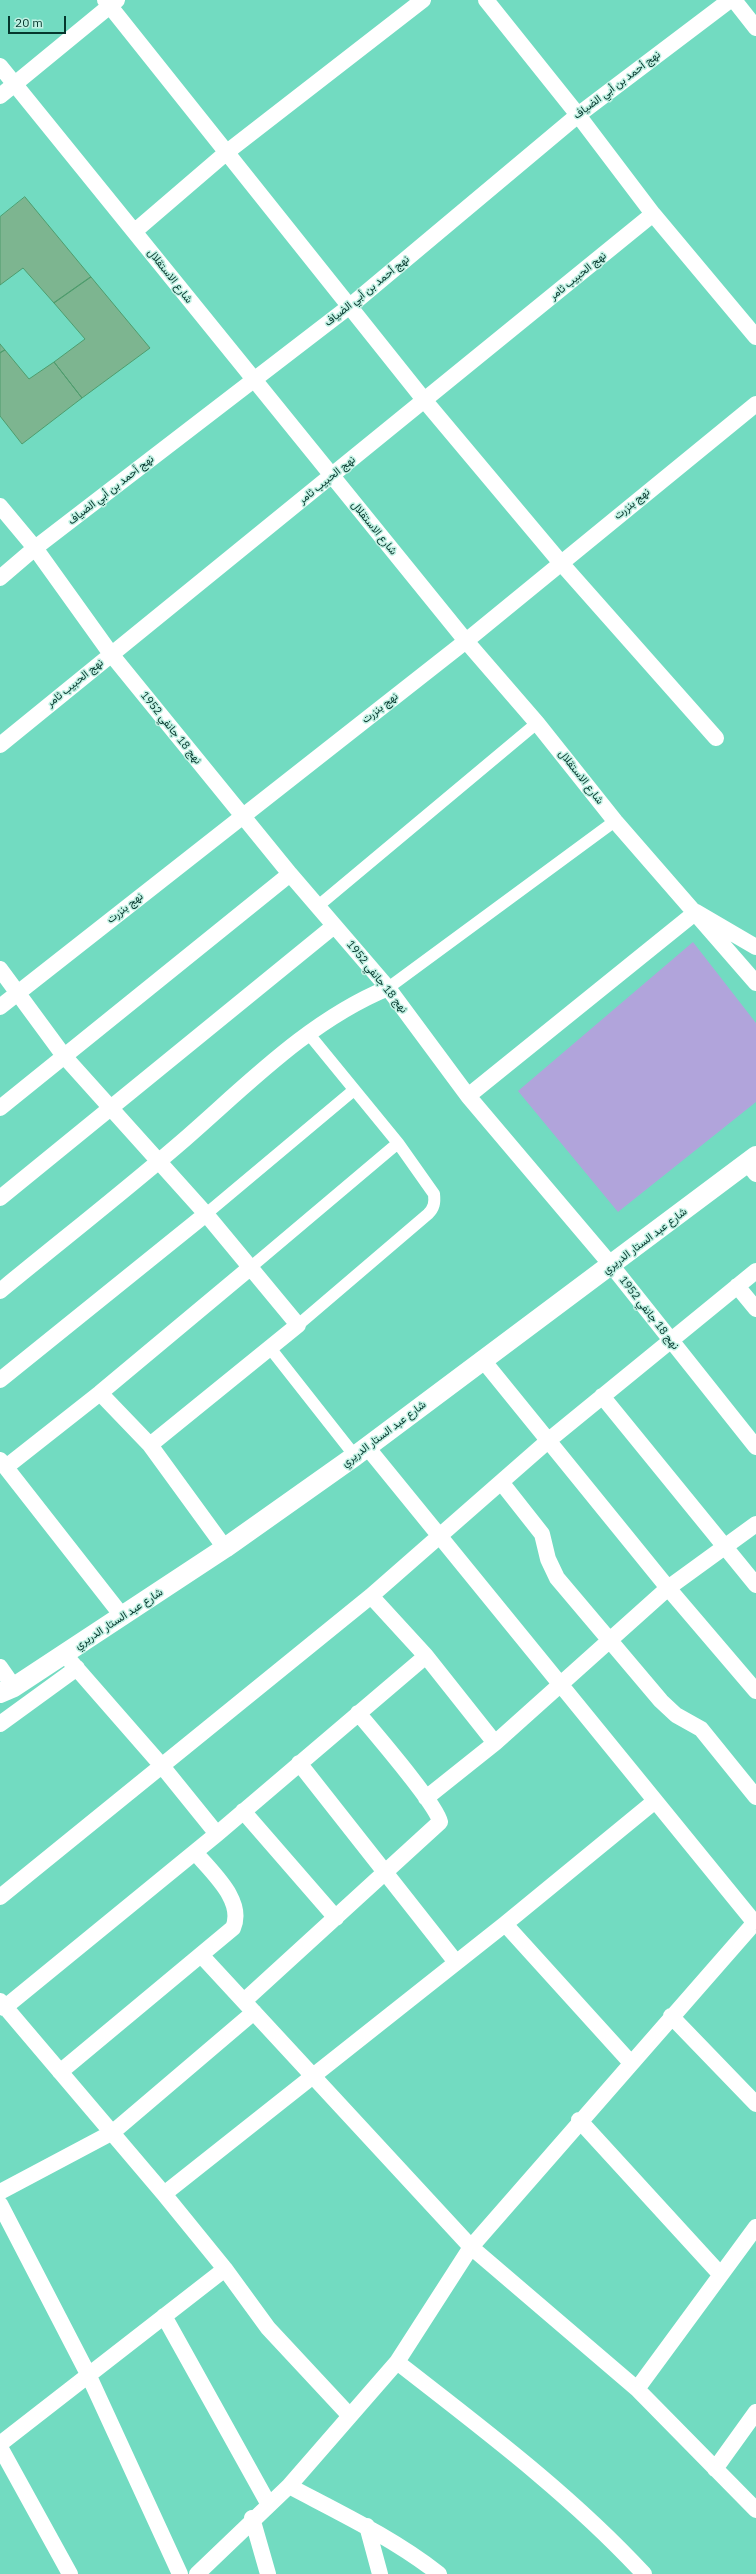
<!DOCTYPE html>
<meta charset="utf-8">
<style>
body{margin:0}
#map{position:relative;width:756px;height:2574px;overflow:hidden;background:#72dbc1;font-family:"IBM Plex Sans",sans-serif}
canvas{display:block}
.scale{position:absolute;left:8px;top:16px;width:58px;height:18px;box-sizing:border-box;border:2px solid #05372d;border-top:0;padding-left:5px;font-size:12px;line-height:14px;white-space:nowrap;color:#05372d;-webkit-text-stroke:3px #c1f1e3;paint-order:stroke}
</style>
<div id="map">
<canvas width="756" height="2574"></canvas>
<div class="scale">20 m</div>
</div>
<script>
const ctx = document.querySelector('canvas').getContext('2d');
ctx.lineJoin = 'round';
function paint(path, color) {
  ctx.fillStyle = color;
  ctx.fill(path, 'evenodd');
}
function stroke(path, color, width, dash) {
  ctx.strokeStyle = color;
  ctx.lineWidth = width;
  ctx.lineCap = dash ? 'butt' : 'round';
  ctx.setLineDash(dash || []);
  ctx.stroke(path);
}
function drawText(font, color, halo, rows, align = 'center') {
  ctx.font = font + ' "IBM Plex Sans",Vazirmatn,sans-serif';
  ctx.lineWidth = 3;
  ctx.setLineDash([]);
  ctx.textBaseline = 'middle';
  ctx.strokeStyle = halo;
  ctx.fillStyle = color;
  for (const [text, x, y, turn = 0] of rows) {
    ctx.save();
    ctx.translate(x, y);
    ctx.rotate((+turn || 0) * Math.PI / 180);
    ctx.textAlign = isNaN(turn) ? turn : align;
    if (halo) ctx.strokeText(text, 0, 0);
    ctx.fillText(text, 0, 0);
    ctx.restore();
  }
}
const green = new Path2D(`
 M693 942 756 1023V1102L618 1212 518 1091Z`);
const building = new Path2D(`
 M25 197 91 277 54 303 23 268 0 285V217Z
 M91 277 150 348 82 398 54 362 85 339 54 303Z
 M0 344 5 350 0 353Z
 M5 350 29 379 54 362 82 398 22 444 0 416V353Z`);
const pedestrian = new Path2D(`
 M318 906 537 723
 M388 988 615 821
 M206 1214 354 1090
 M251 1267 398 1143
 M298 1325 428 1214C434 1208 435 1203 434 1194L398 1143 308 1033
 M270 1348 355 1456`);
const minor = new Path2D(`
 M105 0 425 401 561 563 716 738
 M486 0 578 115 653 214 756 337
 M734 0 756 28
 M0 66 466 641 537 723 615 821 756 983
 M0 96 117 0
 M135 231 227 152 423 0
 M0 506 35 548 111 654 290 874 388 988 468 1096 612 1266 756 1447
 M0 578 35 548 350 306 578 115 730 0
 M0 745 653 214
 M0 969 64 1056 206 1214 298 1325 150 1445
 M0 1007 466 641 756 404
 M468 1096 696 912 756 947
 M0 1108 290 874
 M747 1163 756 1174
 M0 1198 334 926
 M737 1286 756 1309
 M0 1291C62 1240 125 1191 185 1139 248 1084 310 1020 388 988
 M482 1359 668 1588 756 1691
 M0 1380 206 1214
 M100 1393 150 1445 225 1548
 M602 1396 756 1585
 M367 1447 754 1922
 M0 1460 123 1617
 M6 1467 100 1393 251 1267
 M501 1482 542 1534 548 1559 557 1578 661 1701 676 1715 701 1729 756 1797
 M371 1596 426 1656 495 1743
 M65 1655 162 1766 217 1834
 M0 1667 14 1687
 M0 1724 77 1668
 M299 1763 455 1961
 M426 1798 495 1743 668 1588 756 1524
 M243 1811 336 1918
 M0 1897 371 1596 549 1440 756 1271
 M505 1924 631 2063
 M201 1955 471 2247 637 2389 756 2510
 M0 2001 164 2194 225 2269 268 2328 350 2416
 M244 2001 440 1822C437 1805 373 1731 358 1713
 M4 2008 217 1834 426 1656
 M671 2016 756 2104
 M60 2072 233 1928C245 1900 211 1872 195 1852
 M579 2120 720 2274
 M0 2192 113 2132 254 2012
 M164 2194 505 1924 655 1801
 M0 2204 88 2374 180 2574
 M164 2316 268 2503
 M397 2362C483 2429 570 2494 644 2574
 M637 2389 756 2227
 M0 2444 225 2269
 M0 2447 70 2574
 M715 2469 756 2412
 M289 2486C340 2513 393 2538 439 2574
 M252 2518 268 2574
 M367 2526 380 2574
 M197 2574 289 2486 397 2362 471 2247 756 1921`);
const tertiary = new Path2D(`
 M0 1693 14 1687 225 1548 355 1456 756 1156`);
const streetNames = [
 ["نهج أحمد بن أبي الضياف",617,85,-37],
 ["شارع الاستقلال",170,276,52],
 ["نهج الحبيب ثامر",578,276,-39],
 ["نهج أحمد بن أبي الضياف",367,291,-39],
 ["نهج الحبيب ثامر",327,480,-39],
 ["نهج أحمد بن أبي الضياف",111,490,-38],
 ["نهج بنزرت",632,504,-39],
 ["شارع الاستقلال",374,528,51],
 ["نهج الحبيب ثامر",75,683,-39],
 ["نهج بنزرت",380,708,-38],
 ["نهج 18 جانفي 1952",171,728,51],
 ["شارع الاستقلال",581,777,52],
 ["نهج بنزرت",125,908,-38],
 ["نهج 18 جانفي 1952",377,977,51],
 ["شارع عبد الستار الدريري",645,1241,-37],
 ["نهج 18 جانفي 1952",649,1313,52],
 ["شارع عبد الستار الدريري",384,1434,-37],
 ["شارع عبد الستار الدريري",119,1619,-33]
];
paint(green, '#b1a4db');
paint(building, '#7db590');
stroke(building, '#4e9c6d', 1);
stroke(pedestrian, '#fff', 12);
stroke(minor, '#fff', 16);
stroke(tertiary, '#fff', 20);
drawText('11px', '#05372d', '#c1f1e3', streetNames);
</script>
